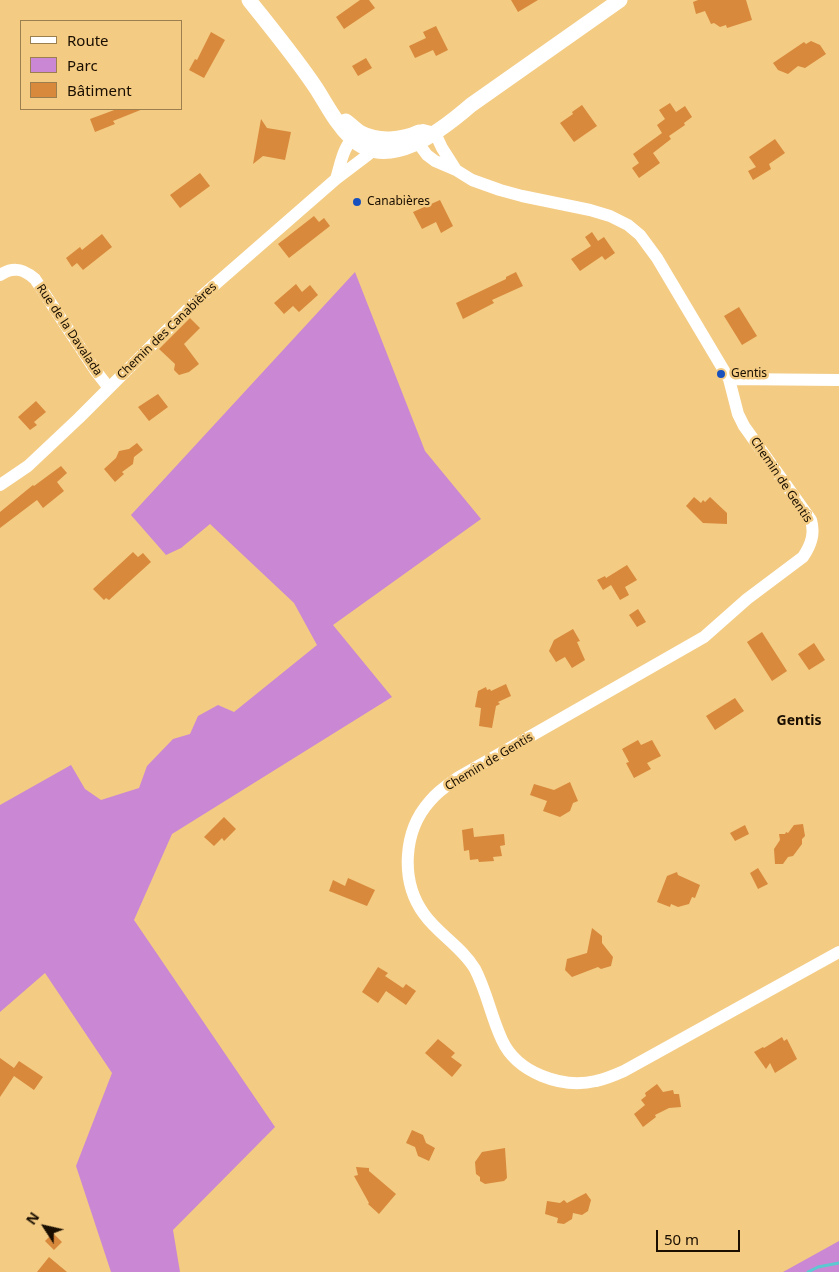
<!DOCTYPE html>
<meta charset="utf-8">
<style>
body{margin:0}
#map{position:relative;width:839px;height:1272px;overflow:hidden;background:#f3cb83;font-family:"Noto Sans",sans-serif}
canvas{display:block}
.legend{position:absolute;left:20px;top:20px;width:162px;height:90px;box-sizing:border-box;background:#f3cb83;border:1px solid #9c7f4f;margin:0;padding:6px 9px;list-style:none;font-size:15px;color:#190e00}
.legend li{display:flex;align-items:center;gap:10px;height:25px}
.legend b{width:25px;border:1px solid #9c7f4f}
.north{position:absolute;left:20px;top:1202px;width:50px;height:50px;-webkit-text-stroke:4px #f3cb83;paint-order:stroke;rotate:305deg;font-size:14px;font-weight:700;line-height:20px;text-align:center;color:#190e00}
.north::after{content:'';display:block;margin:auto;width:18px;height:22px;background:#190e00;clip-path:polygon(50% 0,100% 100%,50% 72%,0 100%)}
.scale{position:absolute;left:656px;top:1230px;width:84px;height:22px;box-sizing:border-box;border:2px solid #190e00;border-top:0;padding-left:6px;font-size:15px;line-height:18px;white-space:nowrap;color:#190e00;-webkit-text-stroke:4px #f3cb83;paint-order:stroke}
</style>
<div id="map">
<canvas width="839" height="1272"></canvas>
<ul class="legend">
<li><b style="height:6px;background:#fff"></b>Route</li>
<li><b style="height:14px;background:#c987d4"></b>Parc</li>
<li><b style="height:14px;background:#d8893c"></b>Bâtiment</li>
</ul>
<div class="north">N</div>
<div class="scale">50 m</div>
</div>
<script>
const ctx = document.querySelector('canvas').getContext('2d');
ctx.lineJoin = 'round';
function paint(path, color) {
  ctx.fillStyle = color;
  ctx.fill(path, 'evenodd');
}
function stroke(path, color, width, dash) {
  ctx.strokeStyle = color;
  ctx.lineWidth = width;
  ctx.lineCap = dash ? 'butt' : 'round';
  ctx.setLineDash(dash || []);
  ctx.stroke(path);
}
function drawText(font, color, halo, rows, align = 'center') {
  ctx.font = font + ' "Noto Sans",sans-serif';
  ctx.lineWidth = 5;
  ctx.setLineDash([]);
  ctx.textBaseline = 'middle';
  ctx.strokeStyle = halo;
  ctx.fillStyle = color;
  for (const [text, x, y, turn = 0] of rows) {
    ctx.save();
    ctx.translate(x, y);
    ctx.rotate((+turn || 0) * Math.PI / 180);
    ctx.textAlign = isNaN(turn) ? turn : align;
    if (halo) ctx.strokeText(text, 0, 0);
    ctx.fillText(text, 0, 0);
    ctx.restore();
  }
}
const green = new Path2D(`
 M355 272 425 451 481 519 333 625 392 697 172 834 134 920 275 1127 173 1230 180 1272H111L76 1166 112 1073 45 973 0 1012V805L71 765 85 789 101 800 139 788 147 766 173 739 190 734 198 716 218 705 234 712 317 645 294 603 210 524 181 548 166 555 131 515Z
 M839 1241V1272H783Z`);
const stream = new Path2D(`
 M808 1272 818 1267 839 1263`);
const building = new Path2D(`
 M360 0H369L375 8 344 29 336 17Z
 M511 0H538L518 12Z
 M698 0H746L752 20 727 28 726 25 720 27 714 23 711 24 705 11 696 14 693 2Z
 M436 26 448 50 436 56 433 50 415 58 409 46 426 38 423 32Z
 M211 32 225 40 204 78 189 70 195 59 197 60Z
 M811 41 820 45 826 54 805 68 798 66 788 74 778 70 773 63 804 42 806 44Z
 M366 58 372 68 358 76 352 66Z
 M670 103 676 112 685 106 692 117 684 123 685 125 669 136 671 139 653 153 660 163 639 178 632 168 639 163 633 154 662 133 657 125 665 119 659 110Z
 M582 105 597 126 574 142 560 123 573 114 572 112Z
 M117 109H143L113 121 115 124 95 132 90 119Z
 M261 119 267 128 291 132 285 160 263 156 253 164Z
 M775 139 785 153 769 164 771 169 753 180 748 171 756 167 749 157Z
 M200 173 210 186 180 208 170 195Z
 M440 200 453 226 441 233 436 222 422 229 413 212Z
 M314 216 319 222 324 218 330 226 289 258 278 244Z
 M592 232 598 241 604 237 615 253 605 260 602 256 580 271 571 259 591 246 585 237Z
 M102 234 112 247 83 270 77 263 72 267 66 258 80 247 82 250Z
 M516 272 523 286 492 300 494 303 463 319 456 303 506 279V277Z
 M296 284 302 292 310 285 318 295 299 312 293 306 284 314 274 303Z
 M739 307 757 336 742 345 724 316Z
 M190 318 200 328 184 344 199 364 189 372 179 375 174 370 175 364 159 349Z
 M158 394 168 407 149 421 138 407Z
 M36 401 46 412 34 422 37 425 30 430 18 417Z
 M137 443 143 450 134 457 133 464 122 472 124 474 115 482 104 469 116 458 119 451 129 449Z
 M61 466 67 473 57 482 64 491 43 508 37 500 0 528V512L33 485 34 486Z
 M694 497 701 503 703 500 705 502 710 497 727 513V524L703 523 686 506Z
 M133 552 138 557 143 553 151 562 109 600 106 598 104 600 93 589Z
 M627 565 637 580 625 587 629 595 620 600 611 585 603 590 597 580 605 576 606 578Z
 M638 609 646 622 637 627 629 615Z
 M573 629 580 641 577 642 585 660 572 668 565 657 556 662 549 651 554 640Z
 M762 632 787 671 772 681 747 642Z
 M814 643 825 660 809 670 798 654Z
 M506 684 511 696 498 702 500 704 496 706 492 728 479 726 481 708 475 707 478 691 486 687 487 690 490 689 491 691Z
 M735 698 744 711 715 730 706 716Z
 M638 740 641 745 652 740 661 756 647 763 651 769 634 778 626 763 629 762 622 749Z
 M570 782 578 801 573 803 570 811 560 817 543 811 547 801 530 795 534 784 554 790Z
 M224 817 236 829 224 841 222 838 214 846 204 837Z
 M803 824 805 836 802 839V844L793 856 788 857 783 864H775L774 849 780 840 779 834H785L786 832 788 833 794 825Z
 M745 825 749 834 735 841 730 833Z
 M473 828 474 837 504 834 505 845 500 846 502 856 493 857 494 861 479 862 478 859 470 860 469 850 464 851 462 830Z
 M758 868 768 884 758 889 750 873Z
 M677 872 678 875 700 885 695 898 692 897 689 904 678 907 671 904 670 907 657 902 667 876Z
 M348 878 375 890 367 906 329 891 333 880 345 886Z
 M592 928 602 936V943L613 957 611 966 601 969 598 967 572 977 565 970 567 959 587 953Z
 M378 967 388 973 385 976 403 988 406 984 416 991 406 1005 386 991 378 1003 362 992Z
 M782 1037 784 1041 787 1039 797 1059 775 1073 770 1063 766 1069 754 1052 763 1047 764 1048Z
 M438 1039 455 1053 451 1057 462 1065 452 1077 425 1053Z
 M0 1058 14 1068 19 1061 43 1077 34 1090 14 1076 0 1097Z
 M657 1084 663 1092 673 1090 674 1094H679L681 1107 669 1108 655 1115 656 1117 643 1127 634 1114 645 1105 641 1100 646 1096 645 1093Z
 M412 1130 423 1135 426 1143 435 1148 429 1161 418 1156 415 1147 406 1143Z
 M505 1148 507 1178 504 1181 485 1184 480 1181V1177L476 1174 475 1162 482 1152Z
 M356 1167 369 1168V1171L396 1194 379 1214 368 1204 369 1203 354 1176 358 1175Z
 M586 1193 591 1200 588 1211 582 1215 573 1213 572 1219 564 1224 557 1223 558 1218 545 1214 547 1201 560 1203 564 1200 567 1203Z
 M53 1233 62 1242 54 1250 45 1241Z
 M49 1257 67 1272H37Z`);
const minor = new Path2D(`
 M358 134C343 144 341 163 336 179L369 154 371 140
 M456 170 442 148 435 133 423 130 419 142 421 147 427 155 435 161 456 170 472 180 500 190 522 196 590 210 610 216 628 225 640 235 657 258 729 379 738 414 744 426 811 520C815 534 811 545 803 557L747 599 704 637 459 777C449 784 438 791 430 801 403 831 400 881 424 914 438 934 462 947 475 969 487 992 491 1017 502 1040 517 1073 562 1089 596 1081 606 1079 615 1075 624 1071L839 952
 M0 275C13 266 24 269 35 279L95 370 109 388
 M729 379 839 380
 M0 485 28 466 79 418 195 302 336 179`);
const tertiary = new Path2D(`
 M249 0C272 29 296 58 316 88 327 105 336 124 351 138 388 173 441 131 471 105L620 0
 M346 121C351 125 356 130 361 133 378 142 402 140 419 132`);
const markers = [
 [357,202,5,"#1851bd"],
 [721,374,5,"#1851bd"]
];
const poiNames = [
 ["Canabières",367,202],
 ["Gentis",731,374]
];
const streetNames = [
 ["Rue de la Davalada",69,330,56],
 ["Chemin des Canabières",167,331,-44],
 ["Chemin de Gentis",781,480,56],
 ["Chemin de Gentis",489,762,-31]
];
const neighbourhoodNames = [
 ["Gentis",799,721]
];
paint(green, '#c987d4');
stroke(stream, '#5cc8d0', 3);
paint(building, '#d8893c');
stroke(minor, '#fff', 12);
stroke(tertiary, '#fff', 15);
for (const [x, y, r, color] of markers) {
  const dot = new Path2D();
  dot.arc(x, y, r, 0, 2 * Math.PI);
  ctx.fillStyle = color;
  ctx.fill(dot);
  stroke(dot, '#f3cb83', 2);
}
drawText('12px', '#190e00', '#f3cb83', poiNames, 'left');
drawText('12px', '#190e00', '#f3cb83', streetNames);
drawText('bold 14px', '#190e00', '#f3cb83', neighbourhoodNames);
</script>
